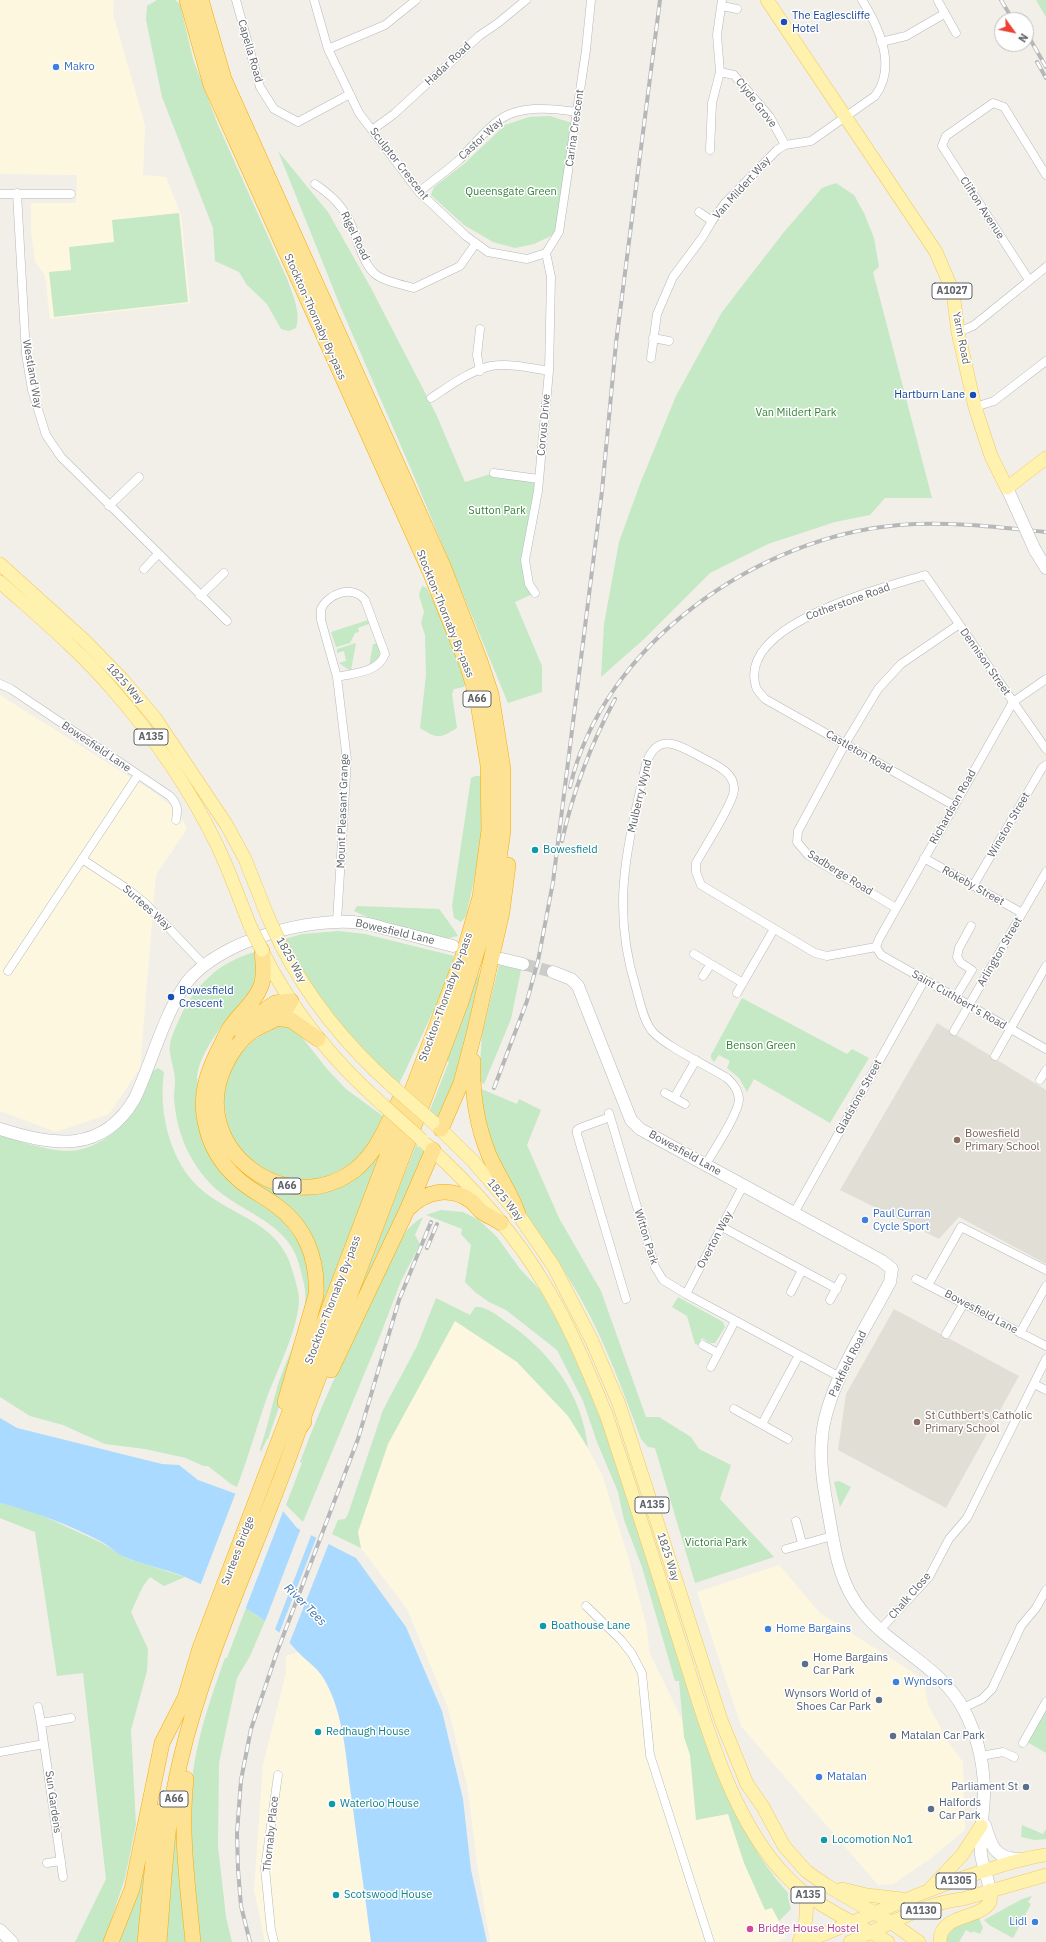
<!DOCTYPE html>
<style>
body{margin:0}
#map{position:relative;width:1046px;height:1942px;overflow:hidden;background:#f1efe8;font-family:"IBM Plex Sans",sans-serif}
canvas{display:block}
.north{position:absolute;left:994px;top:12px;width:40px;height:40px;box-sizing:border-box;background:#fff;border:1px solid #bfc1c3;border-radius:50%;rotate:123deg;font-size:11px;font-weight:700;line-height:16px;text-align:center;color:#5f6368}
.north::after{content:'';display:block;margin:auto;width:14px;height:18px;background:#ea4335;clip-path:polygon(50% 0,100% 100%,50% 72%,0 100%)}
</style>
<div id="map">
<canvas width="1046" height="1942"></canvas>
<div class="north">N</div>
</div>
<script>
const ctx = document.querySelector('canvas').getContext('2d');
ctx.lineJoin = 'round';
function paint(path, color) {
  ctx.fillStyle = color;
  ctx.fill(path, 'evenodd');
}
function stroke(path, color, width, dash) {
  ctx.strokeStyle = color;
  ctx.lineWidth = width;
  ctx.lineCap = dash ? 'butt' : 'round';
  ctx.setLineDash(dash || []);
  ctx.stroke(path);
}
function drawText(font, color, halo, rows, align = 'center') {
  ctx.font = font + ' "IBM Plex Sans",sans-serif';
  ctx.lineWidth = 3;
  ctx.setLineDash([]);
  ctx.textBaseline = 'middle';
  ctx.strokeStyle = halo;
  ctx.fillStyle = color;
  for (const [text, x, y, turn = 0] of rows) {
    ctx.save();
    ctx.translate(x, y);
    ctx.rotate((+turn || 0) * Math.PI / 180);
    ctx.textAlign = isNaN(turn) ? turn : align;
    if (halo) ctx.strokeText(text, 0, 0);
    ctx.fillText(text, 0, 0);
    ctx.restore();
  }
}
const commercial = new Path2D(`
 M0 0H114L113 14 145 125 143 175 166 177 181 215 190 303 50 319 45 275 35 262 31 231V203H76L77 175 0 174Z
 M0 695 152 791 178 811 187 829 156 875 140 1068 109 1114 56 1132 0 1111Z
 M446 1315 517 1362 568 1416 583 1439 602 1475 627 1553 646 1624 650 1654 746 1850 786 1937 777 1942H490L477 1863 467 1785 448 1708 407 1609 361 1548 357 1532 388 1444Z
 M779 1565 820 1613 923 1679 928 1705 949 1743 963 1762 965 1830 930 1859 893 1884 878 1885 741 1726 697 1592Z
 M298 1652 315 1666 324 1679 335 1701 343 1736 371 1942H265L254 1890 263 1765 286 1673V1656Z`);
const education = new Path2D(`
 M937 1023 1046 1090V1264L959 1217 939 1239 840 1190Z
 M894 1309 1019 1376 946 1508 838 1450 846 1394Z`);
const green = new Path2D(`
 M157 0H175L180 4 193 59 218 125 288 281C293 296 301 313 296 328L289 331 281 329 267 304 247 285 239 272 215 261 213 228 162 97 146 20 147 6Z
 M1036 0H1046V17Z
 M550 116 575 124 559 232 534 244 515 248 493 242 464 225 431 195 434 187 464 164 505 125 529 117Z
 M278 151 328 212 371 288 436 414 465 482 494 473 539 479 525 560 535 593 515 602 542 666V692L508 703 411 469 341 308Z
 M836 183 854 195 864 213 874 238 879 267 873 272 932 498H885L870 515 835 522 768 544 710 573 643 640 601 677 604 624 619 542 640 484 676 396 722 312 784 232 822 188Z
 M179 213 188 302 54 317 49 272 71 270 69 247 114 242 112 220Z
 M422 586 427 588 445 625 466 680 464 687 454 689 452 694 457 728C439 739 438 739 420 728L426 675 425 635 421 623 424 612 419 595Z
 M368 620 369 624 358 628 359 632 355 633 350 643 336 647 331 632Z
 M356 643 351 670H349L339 663 346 661 344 651 337 653V649Z
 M378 643 380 651 379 659 369 667 373 644Z
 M475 776H481C487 823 477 870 466 916L461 922 454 918 452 906 471 778Z
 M357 906 439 909C441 911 457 933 458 936L441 940 373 920 354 911Z
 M339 931 365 934 454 956 448 980 399 1084C386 1072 370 1061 358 1048 328 1017 303 978 285 939L302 934Z
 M255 952 260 979C240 1005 200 1045 197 1077L203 1131 282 1216 306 1253 312 1289 280 1404 268 1439H267L261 1452 260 1449C267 1429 271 1409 277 1388 285 1360 309 1320 305 1290 304 1282 301 1272 299 1264 287 1219 235 1212 208 1181 187 1158 176 1128 174 1098 174 1092 175 1086 175 1080 175 1070 168 1053 170 1045 171 1037 175 1029 178 1022 193 987 218 962 255 952Z
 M483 965 457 1076 437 1121 430 1114V1110L449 1062 446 1060 476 979 479 975Z
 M499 965 521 970 511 1019 484 1084 479 1081 482 1034Z
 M742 998 847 1054 852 1049 869 1058 830 1123 754 1079 747 1092 739 1078 727 1068 730 1061 719 1055 714 1062 711 1058V1055Z
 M282 1025H287L297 1031 327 1069 346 1089 384 1117 375 1137 356 1162 315 1182 281 1179 244 1157 231 1137 227 1122 223 1095 231 1067 241 1052 258 1037Z
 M158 1068 164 1072C158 1112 170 1164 203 1191 239 1220 282 1223 294 1276 296 1283 298 1290 299 1297 300 1326 276 1372 266 1400 256 1429 248 1458 237 1487L231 1484 208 1466H203L186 1458 145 1449 105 1444 63 1425 30 1416 0 1397V1135C21 1141 43 1150 66 1151 92 1152 121 1131 135 1110 143 1099 148 1084 153 1071Z
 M218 1073 233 1159 318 1192 390 1131 318 1319 323 1292 288 1206 243 1174 229 1159 218 1139 210 1106Z
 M479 1088 517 1104 519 1099 541 1110 527 1145 559 1218 601 1291 646 1417H659L691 1437 699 1449 731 1465 720 1499 774 1557 695 1583 655 1448 648 1447 641 1439C623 1391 606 1344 581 1299 554 1250 511 1203 491 1151 485 1133 483 1107 479 1088Z
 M416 1145 429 1156 342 1333Z
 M441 1210 463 1212 479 1220 497 1237 520 1269 540 1290 570 1343 596 1404 746 1831C758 1855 771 1874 788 1893V1898L791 1909 779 1921 772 1908 765 1910 744 1863 728 1814 696 1820 690 1755 684 1737 679 1681H675L642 1567 624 1520 618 1492 597 1442 583 1401 557 1350 506 1310 489 1302 475 1292 465 1282 471 1245 461 1234 462 1229 426 1215Z
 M423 1217 415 1235 420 1244 401 1281 380 1336 303 1522 286 1505 302 1463 300 1462C327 1389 362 1319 396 1249 403 1235 409 1225 423 1217Z
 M678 1297 723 1322 725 1327 715 1343H710L702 1338 698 1345 695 1344 687 1316 672 1307Z
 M436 1298 470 1315 475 1307C486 1306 497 1315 505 1321 550 1351 582 1394 588 1448L568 1416 517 1362 455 1321 388 1444 358 1532 361 1548 332 1534 338 1520 345 1519 348 1514 383 1410 417 1346Z
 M839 1481 851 1487 840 1507 834 1482Z
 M0 1503 32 1511 102 1543 126 1558 185 1577 164 1586 150 1577 143 1586 131 1612 148 1649 147 1671 131 1730 136 1825 125 1878 104 1942H75L106 1879 83 1673 57 1676 35 1532 0 1518Z
 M246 1608 265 1621 250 1656 237 1678 219 1763 218 1846 226 1917 232 1942H199C195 1894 188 1845 191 1796 193 1748 209 1703 225 1658H227Z
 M1046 1710V1753L1029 1743 1028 1740Z
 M1022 1825 1043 1834 1046 1829V1839L1035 1840 1021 1837Z
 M179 1832 189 1942H166L175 1836Z
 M144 1860H146L141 1942H117Z
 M1032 1896 1028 1902 1031 1904 1013 1938 989 1925 984 1920 1022 1899Z
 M979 1918 983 1928 980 1934 973 1931 972 1933 966 1930 959 1942H945C951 1925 963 1923 979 1918Z`);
const water = new Path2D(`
 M0 1418 17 1428 162 1464 179 1465 198 1480 283 1511 297 1528 356 1558 406 1627 442 1711 463 1799 471 1870 487 1942H371C365 1895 358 1848 352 1801 346 1761 345 1715 324 1679 317 1667 306 1661 297 1651 271 1619 231 1598 194 1581 173 1570 149 1567 127 1558 118 1555 111 1547 102 1542 70 1525 35 1512 0 1503Z`);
const pier = new Path2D(`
 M236 1492 284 1509 245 1610 200 1586Z
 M301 1528 312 1533 274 1632 264 1624Z
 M317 1536 329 1543 289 1644 278 1636Z`);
const secondaryTunnel = new Path2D(`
 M523 964 553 972`);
const street = new Path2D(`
 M236 0 260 87 274 109 298 122 350 94
 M314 0 328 49 359 113 419 192 466 236 488 252 527 259 546 253
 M938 1 956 33
 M722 6 737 9
 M881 42 906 36 944 14
 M328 49 385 25 416 0
 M720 72 734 75 770 117 785 145
 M372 130 394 114 479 36 498 23 526 0
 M710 150 712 103 720 72 717 35 722 0
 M315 184C330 194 343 206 350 222 357 237 362 262 374 273 382 281 403 285 414 288L460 266 476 243
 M419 192C432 181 447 171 460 159 473 146 492 121 510 114 532 106 555 109 577 112
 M17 193 26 354 32 390 46 435 61 457 227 621
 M0 194H71
 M699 212 712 221
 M546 253 559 232 586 50 591 0
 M1029 280 942 146 946 136 993 103 1004 107 1046 175
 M958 332 973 326 1046 267
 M653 338 669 341
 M651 358 657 314 673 277 702 238 712 221 725 203 777 150 785 145 811 141 875 96C897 67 879 27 862 0
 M480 371 477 355 480 329
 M431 398C448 387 471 370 491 366 509 363 531 368 549 371
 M975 407 994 401 1046 361
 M494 473 539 479
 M109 506 139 477
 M144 569 158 554
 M535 593 529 584 525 560 538 491 549 371 551 277 546 253
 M200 596 224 573
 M337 677C354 673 378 673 385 654L365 600C352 584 328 594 321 609V620L337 677 347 760 337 921
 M0 684 11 689 170 796C178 805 178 809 176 820
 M953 805 765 699C762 695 757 691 756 687 736 623 884 588 925 575L1046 749
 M924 858 1022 913
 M82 859 126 888 145 903 204 965
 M973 886 1042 768 1046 765
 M896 908 808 855 797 842 798 831 845 744 878 689 901 664 958 625
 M876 947 879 939 1013 702 1046 679
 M876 947 881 955 1046 1049
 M694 954 743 983
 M8 971 138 775
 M703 976 711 964
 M737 993 774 929
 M955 998 972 970 961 963 957 957 959 948 971 926
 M954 1031 1046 872
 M995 1056 1046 966
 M1040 1080 1046 1070
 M665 1093 685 1104
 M674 1098 696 1060
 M609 1113 655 1267 663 1280 686 1294 840 1377
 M610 1117 580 1128 577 1130V1134L626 1299
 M706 1164C714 1150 739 1113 739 1099 738 1089 733 1084 727 1078 708 1066 665 1046 652 1031 643 1019 640 1002 636 988 610 904 628 846 646 764 657 732 677 744 699 756 713 764 735 771 734 790 733 804 704 848 696 863V872L701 885 815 953 827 956 876 947
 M794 1213 924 981
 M722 1227 837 1289
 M916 1279 1046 1346
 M928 1285 961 1227 1046 1270
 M791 1292 802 1270
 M686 1294 743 1186
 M830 1300 842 1278
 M1020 1333 1046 1286
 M946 1334 964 1303
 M703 1345 718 1353
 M711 1367 735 1321
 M1034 1384 1046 1390
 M734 1409 788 1439
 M762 1424 799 1355
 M796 1521 802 1543
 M786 1549 832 1536
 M586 1606 621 1640 632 1654 642 1673 650 1755 710 1942
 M879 1631 929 1577 949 1539 967 1518 1046 1359
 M38 1707 41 1723
 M963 1708 982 1699 992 1689 1021 1626 1036 1608 1046 1590
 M1023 1743 1046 1702
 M44 1744 41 1723 71 1718
 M0 1752 44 1744 63 1877
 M981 1756 1003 1752 1014 1757
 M47 1863 61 1861
 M274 1942 271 1930 265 1868 278 1775`);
const secondary = new Path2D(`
 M1007 488 1016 508
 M1035 550 1046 568
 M502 959 523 964
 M553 972 571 979 578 986 631 1120 640 1129 882 1261 892 1269 890 1282C867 1326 826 1388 822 1437 819 1466 825 1494 830 1522 835 1553 841 1586 862 1611 891 1648 942 1667 964 1710 976 1733 983 1760 984 1786 985 1808 979 1831 981 1854 982 1865 988 1878 990 1890
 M0 1129C53 1146 103 1154 135 1098 152 1062 164 1014 187 982 220 940 311 916 362 923 372 924 382 928 391 930 412 935 432 941 453 946
 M985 1825C991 1846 995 1859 1020 1859
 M0 1930 12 1942`);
const primary = new Path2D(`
 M767 0 936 252 953 292 958 332 975 407 991 456 1007 488 1046 458
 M0 564 84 640 122 679 155 718 226 824 245 859 268 917
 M0 582C39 617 80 651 114 691 153 736 189 788 215 841 229 869 239 899 251 928
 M281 945C309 999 346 1045 391 1085
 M263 953C293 1012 334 1062 383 1105
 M434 1123 472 1160 518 1214 554 1267 592 1341 619 1404 721 1720 747 1784 763 1807 784 1846 806 1871 826 1885 892 1923 919 1942
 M426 1144C471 1185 514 1232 545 1285 570 1326 588 1371 606 1414 631 1489 655 1564 679 1640 704 1717 729 1817 786 1876 813 1905 854 1922 888 1942
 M842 1889 867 1895 901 1899
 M930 1889 962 1855 981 1826
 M799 1942C807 1925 807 1912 806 1893
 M804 1942C864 1919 922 1890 984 1871 1006 1864 1023 1858 1046 1855
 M850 1942C884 1927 926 1902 963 1899L1046 1875
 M940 1942C939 1913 980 1920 990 1902 991 1899 990 1894 990 1890`);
const highway = new Path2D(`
 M201 0 224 79 443 566 480 661 491 694 503 769V831L493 900 461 1002 299 1429
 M262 950C263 962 265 975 261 986 255 1002 242 1011 232 1025 228 1030 225 1037 222 1043 209 1068 199 1092 205 1121 209 1143 220 1163 237 1178 248 1189 262 1195 274 1204 305 1225 318 1258 316 1295L285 1402
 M291 1001C288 1005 286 1010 282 1014 274 1022 261 1025 251 1032 239 1041 230 1054 224 1068 188 1148 287 1223 356 1169 377 1152 387 1125 399 1101
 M275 1018 291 1020 318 1039
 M238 1029 275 1003 291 1001
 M473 1061C472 1092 477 1126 489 1155 498 1176 511 1193 518 1214
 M441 1129 461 1083 474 1034 502 912 508 865
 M409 1208C426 1191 450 1186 471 1201 475 1204 478 1209 482 1212 488 1216 495 1219 501 1223
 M331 1370 407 1210 433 1150
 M186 1779C180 1833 188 1888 193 1942
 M111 1942 132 1889 162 1743 185 1698 200 1648 462 959 480 897 489 830 488 765 477 697 467 664 431 574 211 85 187 0
 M145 1942 158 1812
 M159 1942C164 1882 166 1820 180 1762 207 1647 261 1540 299 1429L304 1422`);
const rail = new Path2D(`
 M1001 0 1013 20
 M1026 32 1046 67
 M1037 62 1046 78
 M570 787C603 644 757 537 899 525 948 521 997 527 1046 532
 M562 841C573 791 591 744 615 699
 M494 1088 527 1001 538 961 553 882 602 491 616 343 660 0
 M427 1248 437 1224
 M250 1942 241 1906 238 1869 237 1833 241 1780 251 1729 277 1652 358 1439 399 1300 431 1222`);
const secondaryBridge = new Path2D(`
 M1016 508 1035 550`);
const primaryBridge = new Path2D(`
 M268 917 281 945
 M251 928 262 950
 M391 1085 433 1122
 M383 1105 422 1140`);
const markers = [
 [784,22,4,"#1a4fb4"],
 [56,67,4,"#3f7fe0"],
 [973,395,4,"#1a4fb4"],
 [535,850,4,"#0f9aa8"],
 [171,997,4,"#1a4fb4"],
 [957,1140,4,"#8d6e63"],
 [865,1220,4,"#3f7fe0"],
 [917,1422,4,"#8d6e63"],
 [543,1626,4,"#0f9aa8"],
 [768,1629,4,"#3f7fe0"],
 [805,1664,4,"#5c6f8a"],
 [896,1682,4,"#3f7fe0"],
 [879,1700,4,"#5c6f8a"],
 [318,1732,4,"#0f9aa8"],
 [893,1736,4,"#5c6f8a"],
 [819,1777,4,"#3f7fe0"],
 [1026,1787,4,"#5c6f8a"],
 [332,1804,4,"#0f9aa8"],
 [931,1809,4,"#5c6f8a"],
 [824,1840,4,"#0f9aa8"],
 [336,1895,4,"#0f9aa8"],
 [1035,1922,4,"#3f7fe0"],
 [750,1929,4,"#d1479c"]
];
const shields = [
 [952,291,40],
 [477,699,28],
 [151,737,34],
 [287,1186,28],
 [652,1505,34],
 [174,1799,28],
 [956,1881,40],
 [808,1895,34],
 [921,1911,40]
];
const shieldNames = [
 ["A1027",952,291],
 ["A66",477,699],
 ["A135",151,737],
 ["A66",287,1186],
 ["A135",652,1505],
 ["A66",174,1799],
 ["A1305",956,1881],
 ["A135",808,1895],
 ["A1130",921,1911]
];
const transitNames = [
 ["The Eaglescliffe",792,16],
 ["Hotel",792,29],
 ["Hartburn Lane",965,395,"right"],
 ["Bowesfield",179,991],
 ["Crescent",179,1004]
];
const streetNames = [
 ["Capella Road",250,51,74],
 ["Hadar Road",448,64,-43],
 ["Clyde Grove",756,103,52],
 ["Carina Crescent",575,128,-82],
 ["Castor Way",481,139,-43],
 ["Sculptor Crescent",399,164,52],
 ["Van Mildert Way",742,188,-48],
 ["Clifton Avenue",982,208,57],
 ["Rigel Road",355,236,64],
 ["Stockton-Thornaby By-pass",315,317,66],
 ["Yarm Road",961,338,79],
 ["Westland Way",32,374,80],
 ["Corvus Drive",544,425,-85],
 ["Cotherstone Road",848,602,-20],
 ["Stockton-Thornaby By-pass",445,614,68],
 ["Dennison Street",985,662,55],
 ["1825 Way",125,684,48],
 ["Bowesfield Lane",96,747,34],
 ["Castleton Road",859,752,30],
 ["Mulberry Wynd",640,796,-77],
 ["Richardson Road",953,807,-61],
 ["Mount Pleasant Grange",343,811,-88],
 ["Winston Street",1009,825,-60],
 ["Sadberge Road",840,873,32],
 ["Rokeby Street",973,886,29],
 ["Surtees Way",147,908,42],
 ["Bowesfield Lane",395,932,13],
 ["Arlington Street",1000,952,-60],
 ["1825 Way",291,960,61],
 ["Stockton-Thornaby By-pass",446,997,-70],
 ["Saint Cuthbert's Road",959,1000,30],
 ["Gladstone Street",859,1097,-61],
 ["Bowesfield Lane",685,1153,29],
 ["1825 Way",505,1200,51],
 ["Witton Park",646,1237,73],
 ["Overton Way",715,1240,-62],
 ["Stockton-Thornaby By-pass",333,1300,-69],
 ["Bowesfield Lane",981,1312,28],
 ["Parkfield Road",848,1364,-64],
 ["Surtees Bridge",238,1551,-69],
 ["1825 Way",668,1557,72],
 ["Chalk Close",910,1596,-49],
 ["Sun Gardens",53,1802,82],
 ["Thornaby Place",271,1834,-84]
];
const shopNames = [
 ["Makro",64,67],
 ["Paul Curran",873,1214],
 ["Cycle Sport",873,1227],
 ["Home Bargains",776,1629],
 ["Wyndsors",904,1682],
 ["Matalan",827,1777],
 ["Lidl",1027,1922,"right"]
];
const parkNames = [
 ["Queensgate Green",511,192],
 ["Van Mildert Park",796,413],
 ["Sutton Park",497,511],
 ["Benson Green",761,1046],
 ["Victoria Park",716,1543]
];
const cultureNames = [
 ["Bowesfield",543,850],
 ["Boathouse Lane",551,1626],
 ["Redhaugh House",326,1732],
 ["Waterloo House",340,1804],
 ["Locomotion No1",832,1840],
 ["Scotswood House",344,1895]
];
const educationNames = [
 ["Bowesfield",965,1134],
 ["Primary School",965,1147],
 ["St Cuthbert's Catholic",925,1416],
 ["Primary School",925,1429]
];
const serviceNames = [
 ["Home Bargains",813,1658],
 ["Car Park",813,1671],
 ["Wynsors World of",871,1694,"right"],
 ["Shoes Car Park",871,1707,"right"],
 ["Matalan Car Park",901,1736],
 ["Parliament St",1018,1787,"right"],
 ["Halfords",939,1803],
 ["Car Park",939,1816]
];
const hotelNames = [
 ["Bridge House Hostel",758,1929]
];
const waterNames = [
 ["River Tees",305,1605,45]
];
paint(commercial, '#fef7e0');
paint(education, '#e1ded6');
paint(green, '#c5e8c5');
paint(water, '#aadaff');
paint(pier, '#f1efe8');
stroke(secondaryTunnel, '#ccccc8', 12, [12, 6]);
stroke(street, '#b5b8bc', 9);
stroke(secondary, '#b6babf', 13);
stroke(primary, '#f2c960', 14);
stroke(highway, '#f9ab00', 16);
stroke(street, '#fff', 8);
stroke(secondary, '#fff', 12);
stroke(primary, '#fff2af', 13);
stroke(highway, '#fde293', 15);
stroke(rail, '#b6b7b8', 4);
stroke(rail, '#fff', 2.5, [8]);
stroke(secondaryBridge, '#b6babf', 13, []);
stroke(primaryBridge, '#f2c960', 14, []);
stroke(secondaryBridge, '#fff', 12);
stroke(primaryBridge, '#fff2af', 13);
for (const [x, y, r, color] of markers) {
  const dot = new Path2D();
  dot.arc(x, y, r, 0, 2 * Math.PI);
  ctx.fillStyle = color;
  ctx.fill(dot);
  stroke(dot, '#fff', 1.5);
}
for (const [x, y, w] of shields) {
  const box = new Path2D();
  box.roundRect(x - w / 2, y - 8, w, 16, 3);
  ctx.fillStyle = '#fff';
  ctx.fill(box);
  stroke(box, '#5f6368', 1);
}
drawText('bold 10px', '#5f6368', null, shieldNames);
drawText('11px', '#164399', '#fff', transitNames, 'left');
drawText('11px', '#5f6368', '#fff', streetNames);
drawText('11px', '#366cbe', '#fff', shopNames, 'left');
drawText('11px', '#348238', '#fff', parkNames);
drawText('11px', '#0d838f', '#fff', cultureNames, 'left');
drawText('11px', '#785e54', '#fff', educationNames, 'left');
drawText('11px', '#4e5e75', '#fff', serviceNames, 'left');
drawText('11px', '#b23c85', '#fff', hotelNames, 'left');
drawText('italic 12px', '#4174aa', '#fff', waterNames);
</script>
